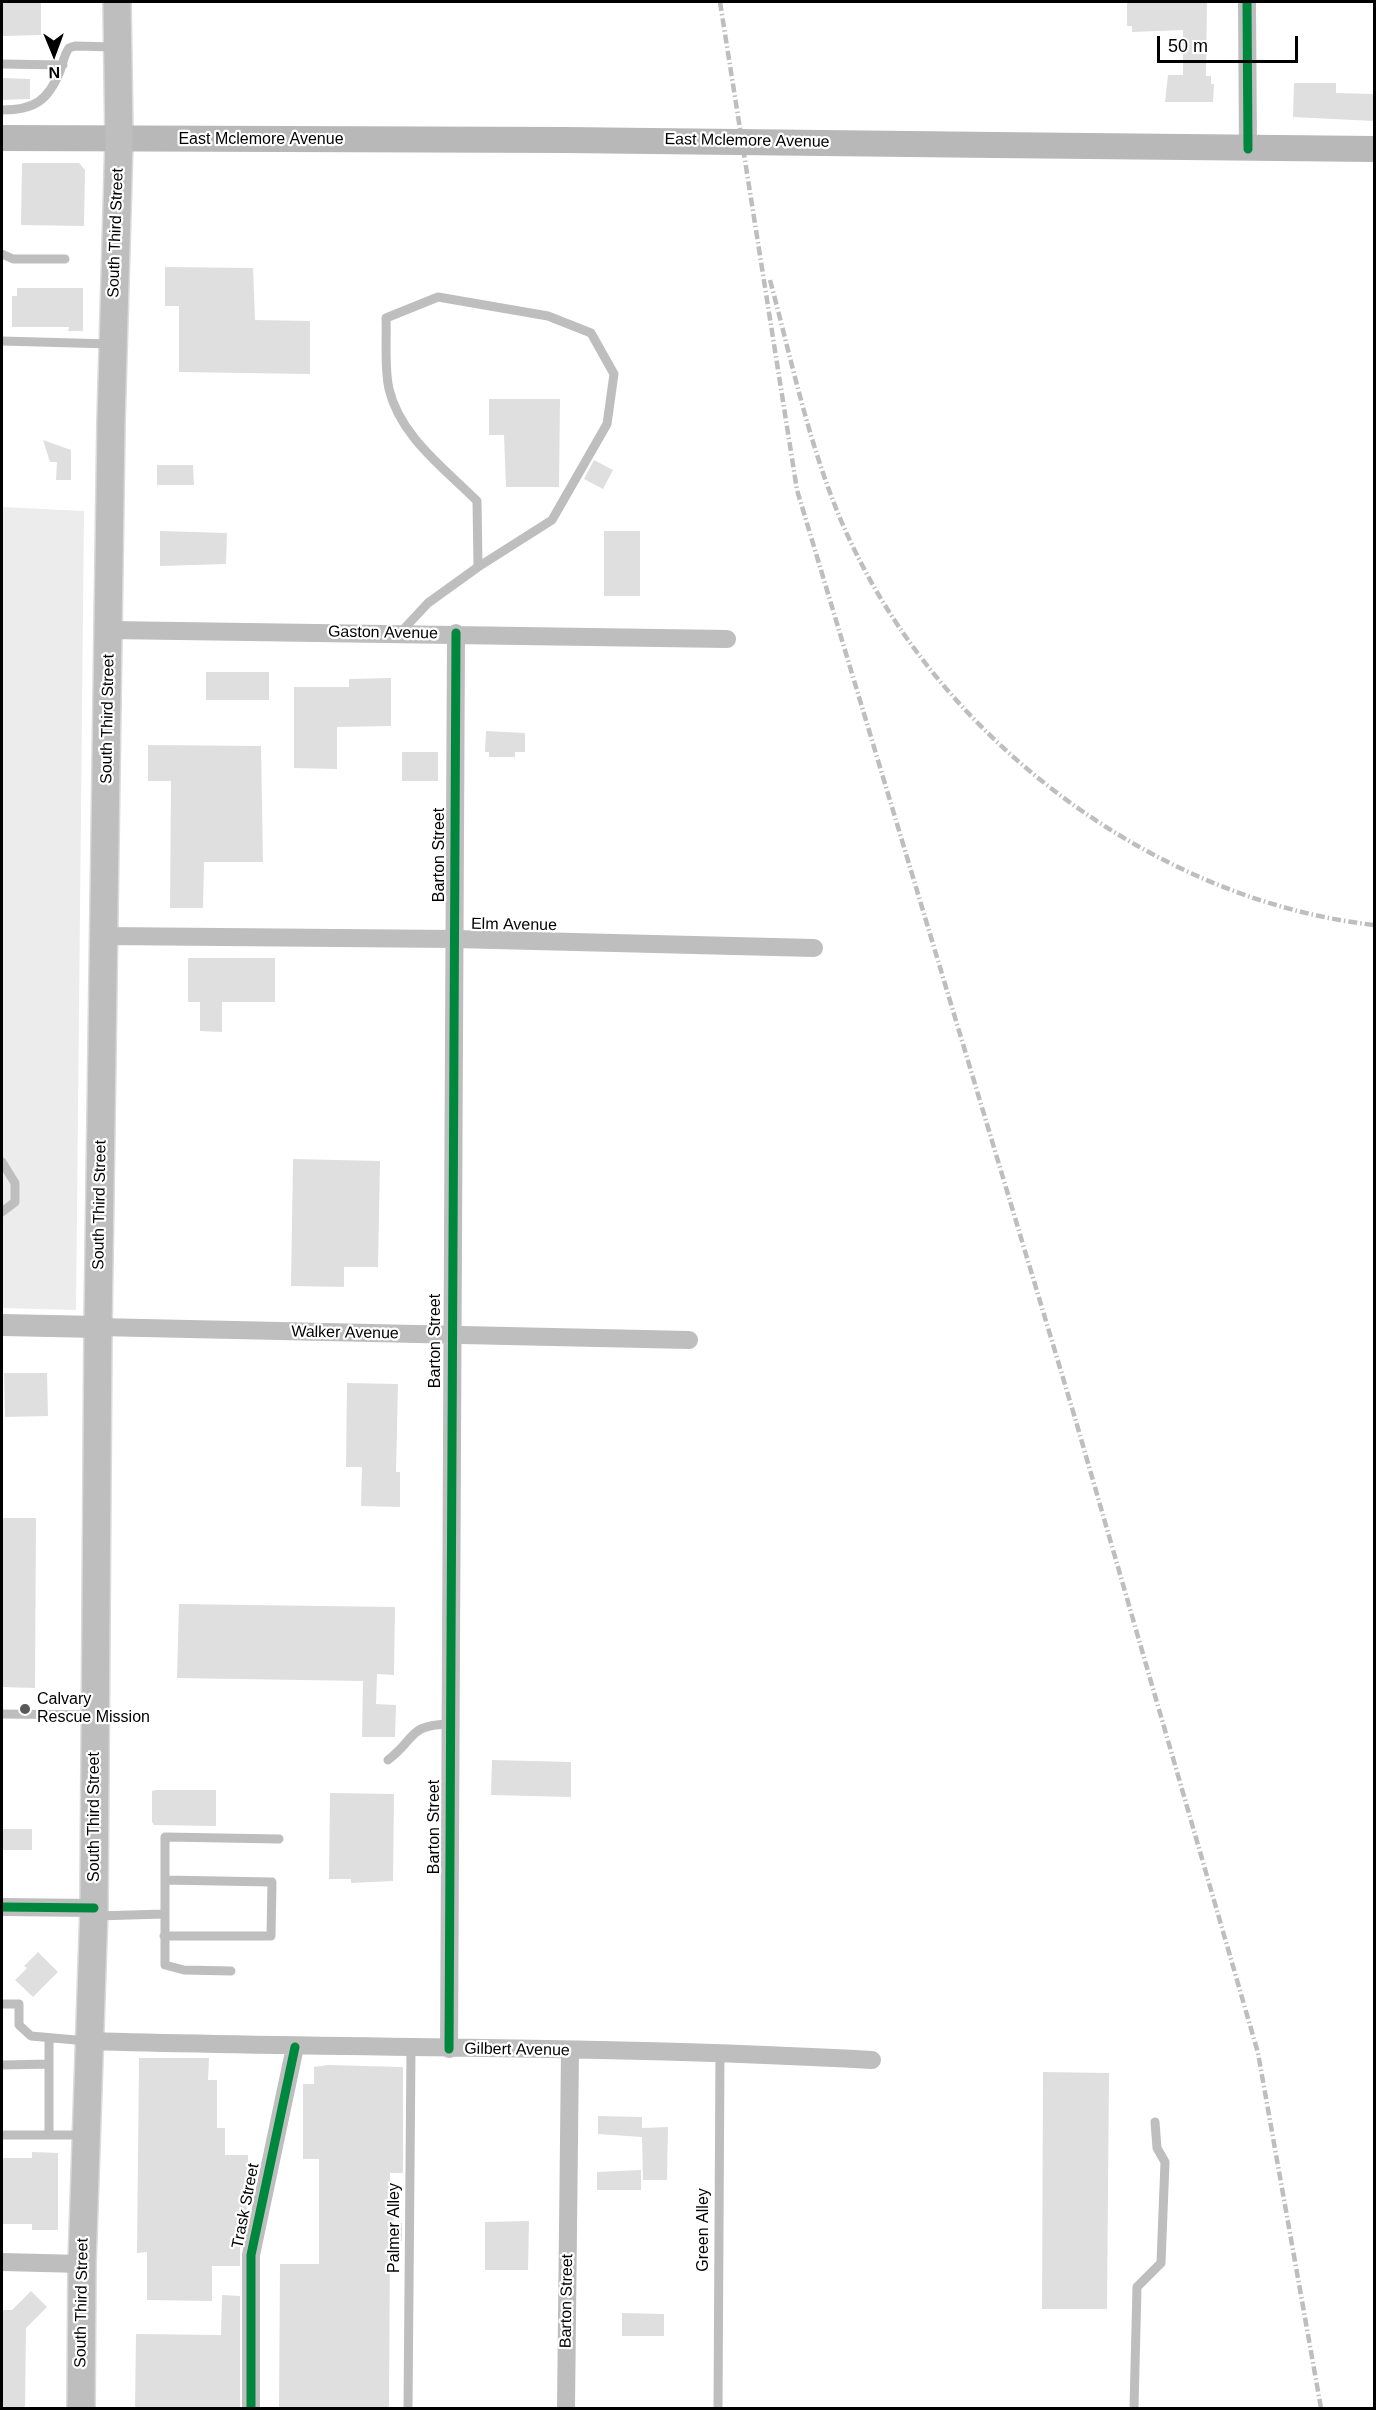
<!DOCTYPE html>
<style>
body{margin:0}
#map{position:relative;width:1376px;height:2410px;overflow:hidden;background:#fff;font-family:Helvetica,sans-serif}
canvas{display:block}
.frame{position:absolute;inset:0;border:3px solid #000;pointer-events:none}
.north{position:absolute;left:24px;top:24px;width:60px;height:60px;-webkit-text-stroke:4px #fff;paint-order:stroke;rotate:179deg;font-size:16px;font-weight:700;line-height:24px;text-align:center;color:#000}
.north::after{content:'';display:block;margin:auto;width:21px;height:27px;background:#000;clip-path:polygon(50% 0,100% 100%,50% 72%,0 100%)}
.scale{position:absolute;left:1157px;top:36px;width:141px;height:27px;box-sizing:border-box;border:3px solid #000;border-top:0;padding-left:8px;font-size:18px;line-height:21px;white-space:nowrap;color:#000;-webkit-text-stroke:4px #fff;paint-order:stroke}
</style>
<div id="map">
<canvas width="1376" height="2410"></canvas>
<div class="frame"></div>
<div class="north">N</div>
<div class="scale">50 m</div>
</div>
<script>
const ctx = document.querySelector('canvas').getContext('2d');
ctx.lineJoin = 'round';
function paint(path, color) {
  ctx.fillStyle = color;
  ctx.fill(path, 'evenodd');
}
function stroke(path, color, width, dash) {
  ctx.strokeStyle = color;
  ctx.lineWidth = width;
  ctx.lineCap = dash ? 'butt' : 'round';
  ctx.setLineDash(dash || []);
  ctx.stroke(path);
}
function drawText(font, color, halo, rows, align = 'center') {
  ctx.font = font + ' Helvetica,sans-serif';
  ctx.lineWidth = 4.5;
  ctx.setLineDash([]);
  ctx.textBaseline = 'middle';
  ctx.strokeStyle = halo;
  ctx.fillStyle = color;
  for (const [text, x, y, turn = 0] of rows) {
    ctx.save();
    ctx.translate(x, y);
    ctx.rotate((+turn || 0) * Math.PI / 180);
    ctx.textAlign = isNaN(turn) ? turn : align;
    if (halo) ctx.strokeText(text, 0, 0);
    ctx.fillText(text, 0, 0);
    ctx.restore();
  }
}
const green = new Path2D(`
 M2 507 84 511 76 1310 2 1308Z`);
const building = new Path2D(`
 M2 2H41V35L2 36Z
 M1127 2H1207L1206 76H1211V84H1214L1213 102H1165L1168 75H1183V30L1132 32V26H1127Z
 M2 78 30 79V99L2 100Z
 M1294 83H1336V93L1374 94V121L1293 117Z
 M22 163H79L85 170 84 226 21 225Z
 M165 267 253 268 255 320 310 321V374L179 372V306H165Z
 M17 288H83V331H68L69 327H12V296H17Z
 M489 399H560L559 487H506L504 435H489Z
 M43 440 71 450V480H56L57 462H50Z
 M594 460 613 470 603 489 584 479Z
 M157 465H193L194 485H157Z
 M160 531 227 533 226 564 160 566Z
 M604 531H640V596H604Z
 M206 672H269V700H206Z
 M391 678V726L337 727V769L294 768V687H349V679Z
 M486 731 525 733V752H515V757H489V752H485Z
 M148 745 261 746 263 862H204L203 908H170L171 781H148Z
 M402 752H438V781H402Z
 M188 958H275V1002H222V1032L200 1031V1002H188Z
 M293 1159 380 1161 378 1267H344V1287L291 1286Z
 M4 1373H47L48 1416 5 1417Z
 M347 1383 398 1384 396 1472H400V1507L361 1506 362 1467H346Z
 M2 1518H36L35 1688 2 1687Z
 M179 1604 395 1607 394 1675 377 1674 376 1704 396 1705 395 1737H362L363 1681 177 1678Z
 M492 1760 571 1762V1797L491 1795Z
 M156 1790H216V1826L154 1825 152 1822V1791Z
 M330 1793 394 1794 393 1881 351 1883V1879H329Z
 M2 1829H32V1850H2Z
 M38 1952 58 1972 33 1997 15 1980 27 1968 24 1966Z
 M139 2058H209L208 2080H217V2128H225V2155H248L247 2220 240 2245V2266H212V2301L147 2300V2252L137 2253Z
 M328 2065 403 2067V2173H390V2214H394L393 2223H402V2241H390L389 2409H279L280 2264H319V2159H303V2084H314V2067Z
 M1043 2072 1109 2073 1107 2309H1042Z
 M598 2116 642 2117V2128L668 2127 667 2180H643L642 2137 598 2134Z
 M32 2152 58 2153V2230H32V2224H2V2158H32Z
 M641 2170V2190H597V2172Z
 M529 2221 528 2270H485V2222Z
 M31 2291 47 2307 26 2328 25 2409H2V2310H12Z
 M222 2295 240 2296V2409H135L136 2334 221 2335Z
 M622 2313 664 2314V2336H622Z`);
const service = new Path2D(`
 M2 64 63 65
 M2 110C34 110 48 101 60 71 63 63 64 55 69 48L75 46 115 47
 M2 254 13 259H65
 M2 341 111 344
 M400 633 428 603 478 567 477 501C444 468 400 436 389 389 384 367 387 341 386 318L438 297 548 316 591 333 614 374 607 424 552 520 478 567
 M2 1162 15 1183V1202L2 1212
 M2 1714 93 1715
 M388 1760C417 1738 407 1725 450 1724
 M96 1916 164 1914
 M164 1936H271L272 1882 165 1880
 M231 1971 184 1970 165 1965V1837L279 1839
 M2 2004H19V2025L31 2036 87 2041
 M49 2039V2135
 M2 2065 49 2064
 M2 2135H84
 M408 2408 411 2049
 M718 2408 720 2051
 M1134 2408 1137 2287 1161 2263 1165 2162 1157 2148 1155 2122`);
const minor = new Path2D(`
 M1247 2 1248 149
 M110 630 727 639
 M104 936 455 939 814 948
 M98 1327 689 1340
 M2 1907 94 1908
 M90 2041C350 2049 612 2045 872 2060
 M449 2049 456 633
 M2 2262 82 2264
 M251 2408V2255L295 2047
 M566 2408 570 2050`);
const tertiary = new Path2D(`
 M2 1325 98 1327`);
const secondary = new Path2D(`
 M2 138 565 140
 M994 145 1374 149`);
const primary = new Path2D(`
 M81 2408 82 2264 94 1908 98 1327 111 422 119 140 117 2`);
const rail = new Path2D(`
 M720 2 797 490 1075 1418 1258 2053 1321 2408
 M770 280C795 373 814 471 858 557 954 749 1161 901 1374 925`);
const secondaryBridge = new Path2D(`
 M565 140 994 145`);
const cycleway = new Path2D(`
 M1247 2 1248 149
 M2 1907 94 1908
 M449 2049 456 633
 M251 2408V2255L295 2047`);
const markers = [
 [25,1709,6,"#595959"]
];
const streetNames = [
 ["East Mclemore Avenue",261,140],
 ["East Mclemore Avenue",747,141,1],
 ["South Third Street",116,233,-88],
 ["Gaston Avenue",383,633,1],
 ["South Third Street",108,719,-89],
 ["Barton Street",440,855,-90],
 ["Elm Avenue",514,925,1],
 ["South Third Street",100,1205,-89],
 ["Walker Avenue",345,1333,1],
 ["Barton Street",436,1341,-90],
 ["South Third Street",95,1817,-90],
 ["Barton Street",435,1827,-90],
 ["Gilbert Avenue",517,2050,1],
 ["Trask Street",246,2206,-79],
 ["Palmer Alley",395,2228,-90],
 ["Green Alley",704,2230,-90],
 ["Barton Street",567,2301,-89],
 ["South Third Street",82,2303,-89]
];
const poiNames = [
 ["Calvary",37,1700],
 ["Rescue Mission",37,1718]
];
paint(green, '#ececec');
paint(building, '#dfdfdf');
stroke(primary, '#dbdbdb', 30);
stroke(service, '#bebebe', 9);
stroke(minor, '#bebebe', 18);
stroke(tertiary, '#bebebe', 22);
stroke(secondary, '#b8b8b8', 26);
stroke(primary, '#bebebe', 27);
stroke(rail, '#bebebe', 4.5, [9, 3, 1.5, 3]);
stroke(secondaryBridge, '#b8b8b8', 26);
stroke(cycleway, '#00873e', 9);
for (const [x, y, r, color] of markers) {
  const dot = new Path2D();
  dot.arc(x, y, r, 0, 2 * Math.PI);
  ctx.fillStyle = color;
  ctx.fill(dot);
  stroke(dot, '#fff', 2);
}
drawText('16px', '#000', '#fff', streetNames);
drawText('16px', '#000', '#fff', poiNames, 'left');
</script>
